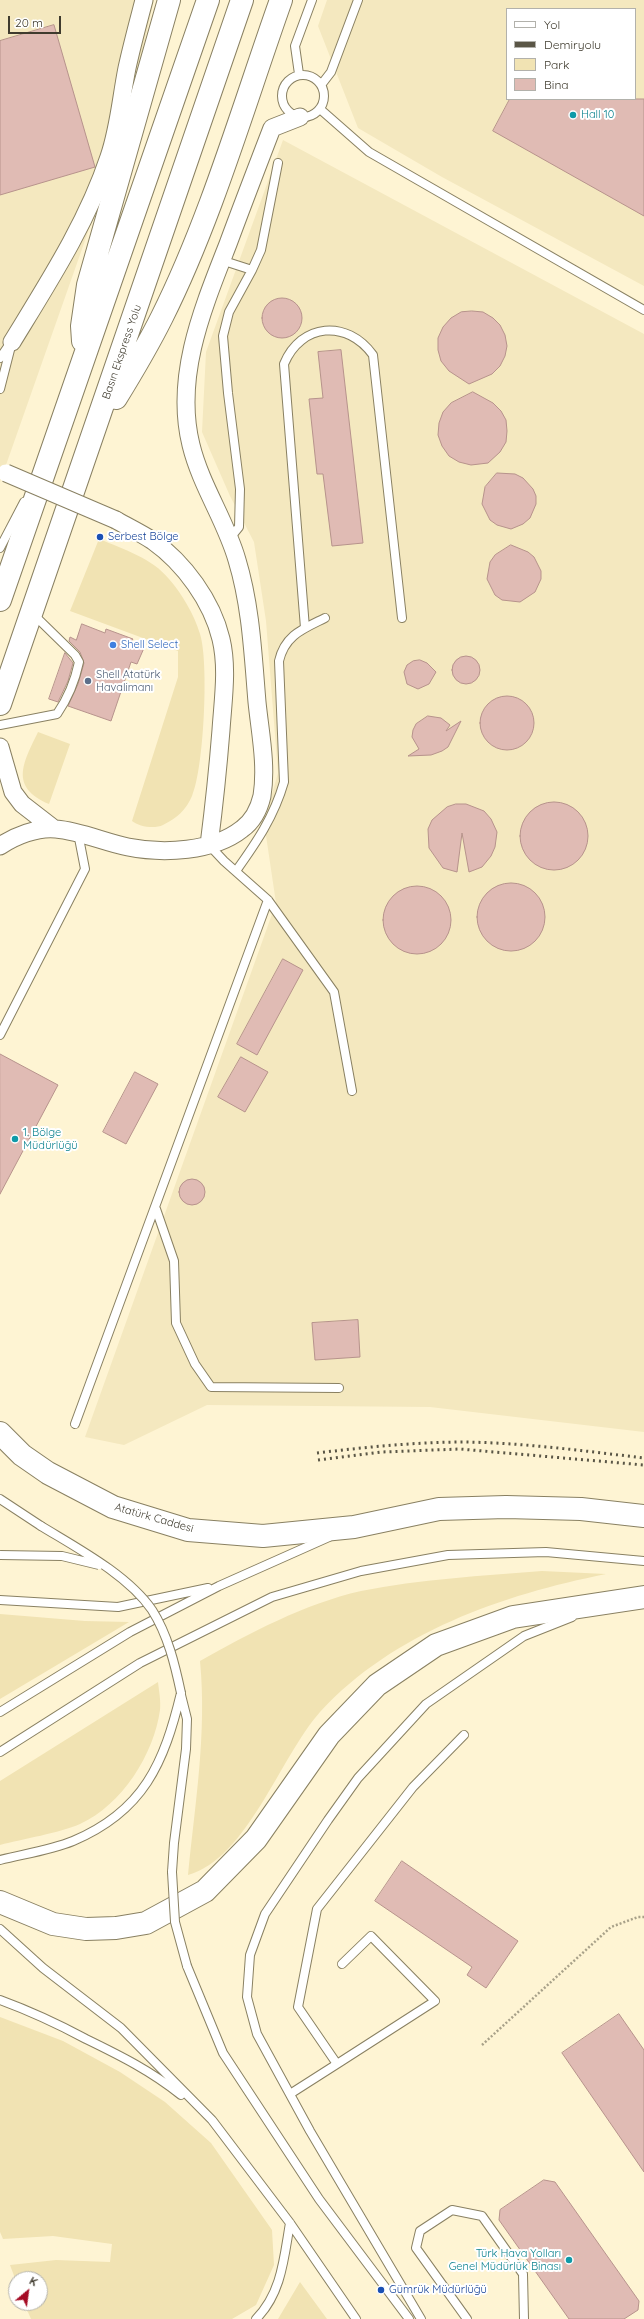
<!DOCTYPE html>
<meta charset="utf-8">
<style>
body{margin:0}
#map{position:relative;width:644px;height:2319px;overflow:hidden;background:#fef4d3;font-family:Quicksand,sans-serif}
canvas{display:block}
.legend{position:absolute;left:506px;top:8px;width:130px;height:92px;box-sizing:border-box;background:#fff;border:1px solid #b2b1ab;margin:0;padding:5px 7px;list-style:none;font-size:12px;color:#3f3b2e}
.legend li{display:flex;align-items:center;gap:8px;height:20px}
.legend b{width:20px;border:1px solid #b2b1ab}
.north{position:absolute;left:8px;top:2271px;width:40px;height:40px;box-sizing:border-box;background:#fff;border:1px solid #b2b1ab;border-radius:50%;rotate:29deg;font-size:11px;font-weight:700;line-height:16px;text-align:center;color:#3f3b2e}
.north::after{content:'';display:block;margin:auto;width:14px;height:18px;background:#a50b25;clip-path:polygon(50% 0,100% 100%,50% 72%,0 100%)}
.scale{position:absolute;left:8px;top:16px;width:53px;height:18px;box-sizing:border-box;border:2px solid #3f3b2e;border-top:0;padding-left:5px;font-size:12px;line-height:14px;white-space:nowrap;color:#3f3b2e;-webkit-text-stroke:3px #fff;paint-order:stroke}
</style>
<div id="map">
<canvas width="644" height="2319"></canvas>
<ul class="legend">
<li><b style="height:5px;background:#fff"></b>Yol</li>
<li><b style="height:5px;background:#5a5646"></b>Demiryolu</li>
<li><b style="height:11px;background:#f1e3b3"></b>Park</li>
<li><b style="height:11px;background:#e0bbb4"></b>Bina</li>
</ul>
<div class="north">K</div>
<div class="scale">20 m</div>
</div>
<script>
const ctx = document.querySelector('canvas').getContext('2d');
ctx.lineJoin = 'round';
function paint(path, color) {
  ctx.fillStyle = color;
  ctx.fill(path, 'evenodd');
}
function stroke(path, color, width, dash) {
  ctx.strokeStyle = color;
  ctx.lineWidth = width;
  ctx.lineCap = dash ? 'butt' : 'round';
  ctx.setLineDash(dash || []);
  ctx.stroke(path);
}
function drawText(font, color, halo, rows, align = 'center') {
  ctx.font = font + ' Quicksand,sans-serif';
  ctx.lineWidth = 4;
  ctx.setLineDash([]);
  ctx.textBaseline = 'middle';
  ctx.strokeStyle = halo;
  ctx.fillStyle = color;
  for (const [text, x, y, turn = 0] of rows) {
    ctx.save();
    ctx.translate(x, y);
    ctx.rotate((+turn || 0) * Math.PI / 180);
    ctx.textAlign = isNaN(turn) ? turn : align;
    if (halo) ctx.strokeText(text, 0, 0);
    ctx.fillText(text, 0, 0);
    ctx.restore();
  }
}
const built = new Path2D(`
 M0 0H154L126 124 0 482Z
 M327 0H644V286L442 177 358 128 318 26ZM507 9H635V99H507Z
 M283 140 644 334V1432L430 1407 207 1405 124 1445 85 1437 276 903 264 822 278 773 266 621 254 542 230 496 202 432 206 352Z`);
const green = new Path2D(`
 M99 539C123 549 152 558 169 579 182 594 194 614 200 634 209 662 204 769 192 796 186 810 177 818 163 825 155 829 139 827 132 821L178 677V651L70 611Z
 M38 732 70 744 49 804C9 787 23 763 38 732Z
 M542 1571 606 1574C502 1595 394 1632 320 1712 280 1757 247 1859 188 1875 195 1804 207 1733 200 1661 250 1633 304 1604 361 1591 420 1579 482 1576 542 1571Z
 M0 1614 85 1621 129 1622 0 1699Z
 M158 1682C159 1691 161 1701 160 1710 154 1754 122 1805 80 1824 59 1833 23 1839 0 1845V1781Z
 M0 2017 63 2041 120 2072 165 2102 211 2143 272 2230 274 2265 256 2305 232 2319H31L24 2303H40V2279H16V2281L10 2265 56 2260 110 2262 112 2244 53 2236 3 2239 0 2232Z
 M300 2282 327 2319H278Z`);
const building = new Path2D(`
 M54 25 95 167 0 195V41Z
 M510 99H644V216L493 131Z
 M262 318a20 20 0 1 1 40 0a20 20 0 1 1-40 0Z
 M472 311 483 312 493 318 500 325 505 335 507 346 505 356 500 366 492 374 469 384 449 371 441 361 438 350V338L443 327 451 318 461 312Z
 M341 350 363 543 332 546 323 474H317L309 399 323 398 318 352Z
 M473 392 493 403 501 411 506 420 507 431 506 442 500 452 488 463 471 465 459 462 449 456 442 446 438 435 439 423 443 412 451 403Z
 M497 473 515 474 523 478 533 489 536 496V504L530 518 523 524 511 529 497 525 490 520 482 504 485 487Z
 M511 545 528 552 534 557 541 571V579L535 592 520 602 502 600 495 595 487 579 490 562 495 555Z
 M82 624 105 633 106 629 133 639 131 642 144 648 137 664 131 662 111 721 68 706 78 684 84 663 80 652 69 641 70 637 76 640Z
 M65 653 73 663 68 681 58 702 49 699Z
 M452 670a14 14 0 1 1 28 0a14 14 0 1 1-28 0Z
 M420 660 427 663 436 672 429 684 418 689 407 684 404 672 407 665 413 661Z
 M480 723a27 27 0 1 1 54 0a27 27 0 1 1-54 0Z
 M428 716 441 718 450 725 446 731 461 721 448 747 442 751 431 755 408 756 419 749 412 737 413 730 416 724Z
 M520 836a34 34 0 1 1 68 0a34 34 0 1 1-68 0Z
 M456 804H466L484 811 491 819 497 832 495 847 491 856 482 867 469 872 462 833 457 872 443 868 429 848 428 829 432 820 447 807Z
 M477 917a34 34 0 1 1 68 0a34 34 0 1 1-68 0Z
 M383 920a34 34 0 1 1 68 0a34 34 0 1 1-68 0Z
 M283 959 303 970 257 1055 237 1044Z
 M0 1054 58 1085 0 1194Z
 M241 1057 268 1072 245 1112 218 1097Z
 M135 1072 158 1084 126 1144 103 1132Z
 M179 1192a13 13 0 1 1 26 0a13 13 0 1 1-26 0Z
 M358 1320 360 1357 315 1360 312 1323Z
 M402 1861 518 1941 486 1988 467 1975 472 1967 375 1901Z
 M619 2014 644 2050V2172L562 2053Z
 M544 2180 555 2182 639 2301 638 2310 624 2319H569L499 2220 500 2210Z`);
const path = new Path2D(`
 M482 2045 611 1927 638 1917H644`);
const service = new Path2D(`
 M299 74 295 46 312 0
 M282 96a21 21 0 1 1 42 0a21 21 0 1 1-42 0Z
 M321 85 331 72 358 0
 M320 109 369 152 644 310
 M221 260 252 270
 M0 358 9 345
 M0 389 12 342
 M230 538 239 527 240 489 228 393 223 336 229 312 252 270 261 250 278 163
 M0 548 24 502
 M305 628 284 364C301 323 347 319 373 355L402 618
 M0 725 57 714C68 698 75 681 79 662L75 655 32 613
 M209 845 224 861 268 900 334 992 352 1091
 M236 871C256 843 274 817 284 782L279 661C285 635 303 629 325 618
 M0 1035 85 869 78 833
 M156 1209 174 1261 176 1323 195 1364 211 1387 339 1388
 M75 1424 268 900
 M0 1499 41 1526
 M0 1600 118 1607 208 1588
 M0 1712 130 1632 219 1586 329 1537
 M0 1752 140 1663 272 1597 361 1571 448 1555 546 1552 644 1561
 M0 1860C24 1854 51 1850 73 1841 144 1811 164 1763 181 1693
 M172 1872 174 1843 186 1749 187 1719 181 1695
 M0 1929 43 1968 121 2028 212 2120 290 2223 356 2319
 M187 1966 223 2053 319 2199 409 2319
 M0 2000C30 2011 58 2024 86 2039 121 2056 151 2071 181 2095
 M337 2064 435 2001 371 1936 342 1964
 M290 2094 337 2064 298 2007 317 1909 413 1787 464 1735
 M256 2319C282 2293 284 2257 290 2223
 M421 2319 310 2131 257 2034 247 1997 250 1955 265 1914 328 1820 358 1778 426 1704 524 1636 572 1617
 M467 2319 416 2248 420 2231 452 2210 482 2216 523 2274 524 2319`);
const minor = new Path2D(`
 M12 342C48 283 87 223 109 157 119 128 121 98 127 68 132 45 138 23 144 0
 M116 520C128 527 141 533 153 541 184 563 212 601 221 639 228 668 223 700 221 730 218 768 214 806 209 845
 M0 747 13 792 22 804 53 828
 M0 846C15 836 37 827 56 829 80 831 104 842 128 847 163 854 213 852 242 829 253 821 259 809 262 796 267 765 260 732 257 702 253 655 251 606 237 560 226 521 201 486 191 445 174 376 203 308 228 244 242 206 257 167 272 128L300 117`);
const primary = new Path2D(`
 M83 341 82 326 88 285 169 0
 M116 398C132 372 148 345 162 317 211 219 244 104 281 0
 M0 600 208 0
 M0 704 242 0
 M0 1433 22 1455 48 1473 113 1507 188 1530 263 1536 354 1527 439 1509 506 1507 581 1509 644 1516
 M0 1902 53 1924 86 1929 116 1928 146 1923 205 1891 256 1839 329 1735 377 1685 436 1645 513 1617 644 1597`);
const rail = new Path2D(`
 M317 1453C367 1447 416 1442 466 1442 525 1443 585 1451 644 1458
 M318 1460 382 1452 460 1449 644 1465`);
const serviceBridge = new Path2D(`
 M41 1526C77 1548 128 1575 152 1610 168 1635 175 1665 181 1693
 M0 1555 62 1556 99 1565
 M172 1872 175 1922 187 1966`);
const minorBridge = new Path2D(`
 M6 473 116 520`);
const markers = [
 [573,115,4,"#0f9aa8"],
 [100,537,4,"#1a4fb4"],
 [113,645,4,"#3f7fe0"],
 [88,681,4,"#5c6f8a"],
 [15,1139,4,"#0f9aa8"],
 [569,2260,4,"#0f9aa8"],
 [381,2290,4,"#1a4fb4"]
];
const cultureNames = [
 ["Hall 10",581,115],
 ["1. Bölge",23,1133],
 ["Müdürlüğü",23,1146],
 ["Türk Hava Yolları",561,2254,"right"],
 ["Genel Müdürlük Binası",561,2267,"right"]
];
const streetNames = [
 ["Basın Ekspress Yolu",122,352,-71],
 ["Atatürk Caddesi",154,1518,16]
];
const transitNames = [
 ["Serbest Bölge",108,537],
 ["Gümrük Müdürlüğü",389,2290]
];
const shopNames = [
 ["Shell Select",121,645]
];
const serviceNames = [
 ["Shell Atatürk",96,675],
 ["Havalimanı",96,688]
];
paint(built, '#f4e8bf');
paint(green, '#f1e3b3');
paint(building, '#e0bbb4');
stroke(building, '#b7938c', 1);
stroke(service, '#898062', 10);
stroke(minor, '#898062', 19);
stroke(primary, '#898062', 24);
stroke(path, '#a8a189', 2.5, [2, 2]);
stroke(service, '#fff', 8);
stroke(minor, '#fff', 17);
stroke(primary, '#fff', 22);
stroke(rail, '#5a5646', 3, [2, 4]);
stroke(serviceBridge, '#898062', 10, []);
stroke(minorBridge, '#898062', 19, []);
stroke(serviceBridge, '#fff', 8);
stroke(minorBridge, '#fff', 17);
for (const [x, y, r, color] of markers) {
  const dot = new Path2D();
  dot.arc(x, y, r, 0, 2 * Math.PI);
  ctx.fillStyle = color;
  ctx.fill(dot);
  stroke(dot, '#fff', 1.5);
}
drawText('11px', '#0d838f', '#fff', cultureNames, 'left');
drawText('11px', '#3f3b2e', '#fff', streetNames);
drawText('11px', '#164399', '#fff', transitNames, 'left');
drawText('11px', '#366cbe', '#fff', shopNames, 'left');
drawText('11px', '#4e5e75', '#fff', serviceNames, 'left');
</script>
